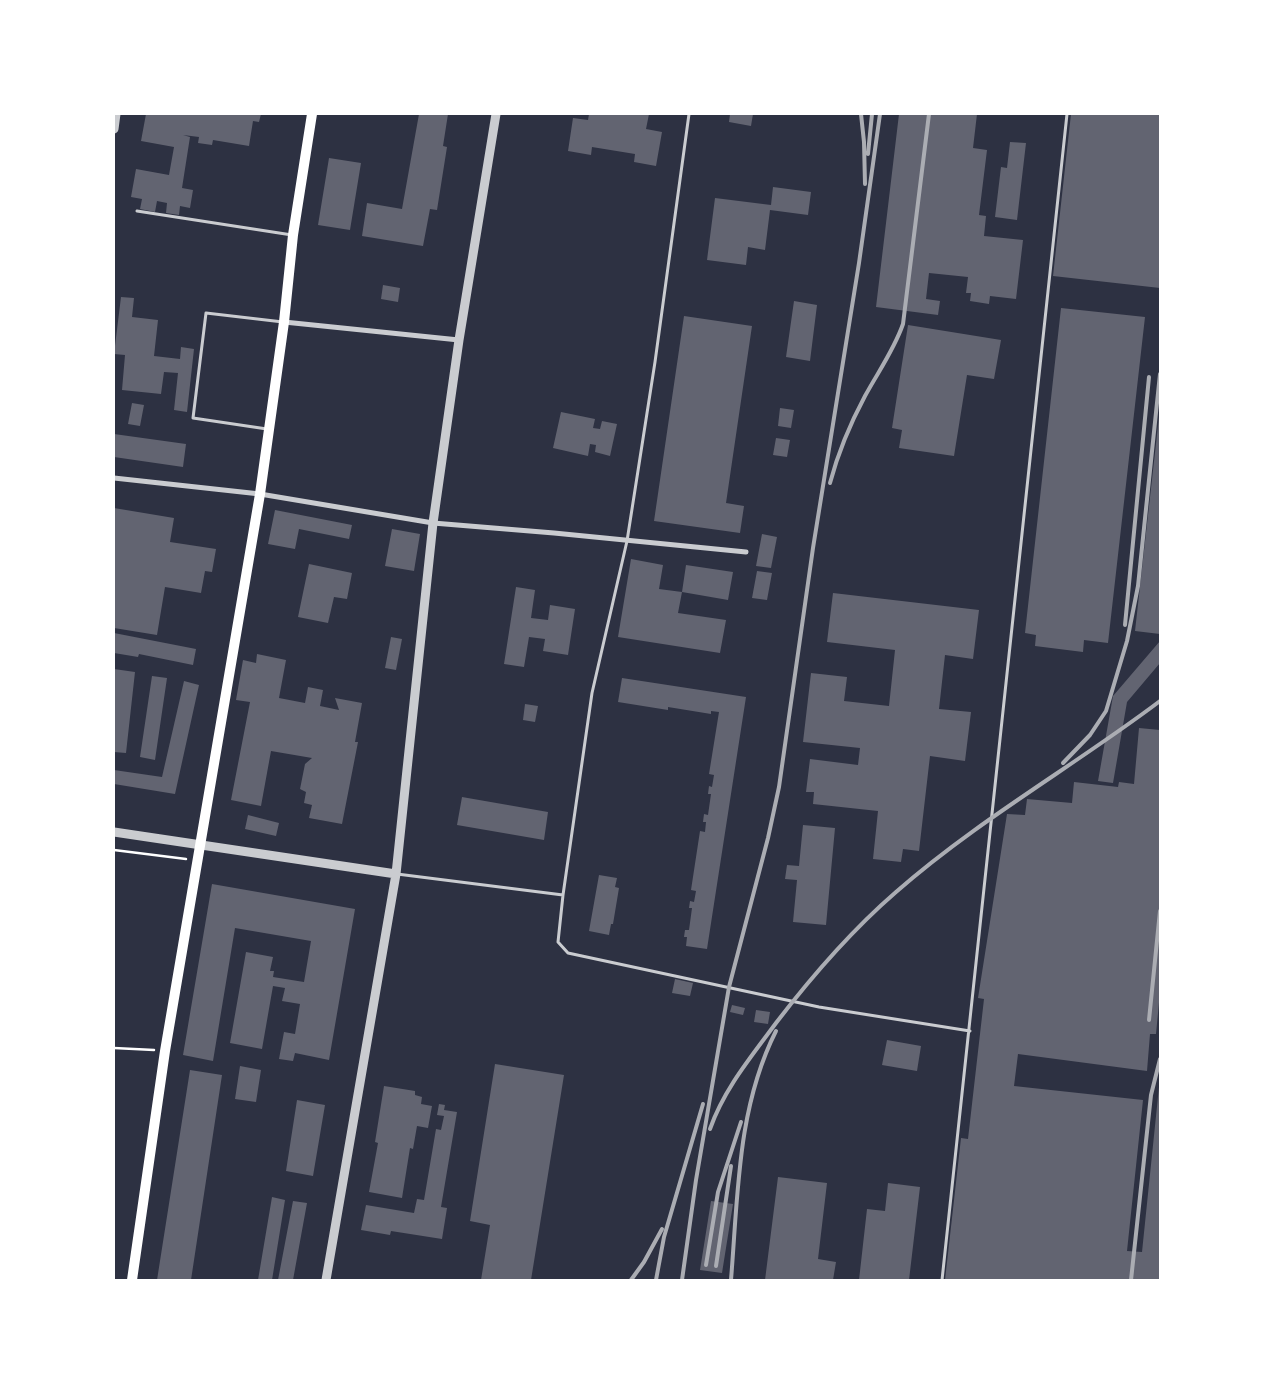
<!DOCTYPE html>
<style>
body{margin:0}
#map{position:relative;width:1274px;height:1394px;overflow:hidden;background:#2d3142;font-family:"Noto Sans",sans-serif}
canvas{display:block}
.frame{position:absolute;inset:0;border:115px solid #fff;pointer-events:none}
</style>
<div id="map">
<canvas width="1274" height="1394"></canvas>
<div class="frame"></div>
</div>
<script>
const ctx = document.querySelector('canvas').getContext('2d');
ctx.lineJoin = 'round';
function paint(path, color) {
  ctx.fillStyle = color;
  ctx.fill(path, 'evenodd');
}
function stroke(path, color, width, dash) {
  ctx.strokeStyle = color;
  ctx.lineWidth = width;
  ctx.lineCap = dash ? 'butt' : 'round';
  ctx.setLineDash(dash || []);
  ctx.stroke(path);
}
const building = new Path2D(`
 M146 114H261L259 122 253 121 249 146 213 140 212 145 198 143 199 137 183 135 190 137 182 188 193 190 190 208 180 206 179 215 166 213 167 203 157 201 155 212 140 209 142 199 131 197 136 169 169 175 174 147 141 141Z
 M419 114H448L443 146 447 147 437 210 430 209 423 246 362 236 367 203 402 209Z
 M589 114H649L646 129 662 132 656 166 634 162 635 154 592 147 591 155 568 151 573 118 588 120Z
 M730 114H753L751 126 729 122Z
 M899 114H977L973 148 987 150 979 215 986 216 984 236 1023 240 1016 299 990 296 989 304 970 301 971 293H966L968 277 929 273 926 299 940 301 938 315 876 307Z
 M1071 114H1160V288L1053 276Z
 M1010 142 1026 143 1017 220 995 217 1001 167 1007 168Z
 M329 158 361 163 350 230 318 225Z
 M773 187 811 192 808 215 770 210 765 250 748 247 746 265 707 260 715 198 771 205Z
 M383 285 400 288 398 302 381 299Z
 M121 297 134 298 132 317 158 320 154 356 180 359 181 347 194 349 187 412 174 410 178 373 164 372 161 394 122 390 125 355 114 354Z
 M794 301 817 305 810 361 786 357Z
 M1061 308 1145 317 1108 643 1084 640 1083 652 1035 646 1036 635 1025 633Z
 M684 316 752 326 726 503 744 506 740 533 654 521Z
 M908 325 1001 340 994 379 967 375 954 456 899 448 902 430 892 428Z
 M132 403 144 405 140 426 128 424Z
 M780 408 794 410 791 428 778 426Z
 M561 412 595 419 593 428 600 429 602 421 617 424 610 456 595 452 596 445 590 444 588 456 553 448Z
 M1159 417 1160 418V634L1135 631Z
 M114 434 186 444 183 467 114 457Z
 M776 438 790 440 787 457 773 455Z
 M114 508 174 518 170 542 216 549 212 572 205 571 201 593 165 587 157 635 114 628Z
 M275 510 352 525 349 539 299 529 295 549 268 544Z
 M392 529 420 534 414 571 385 566Z
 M762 534 777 537 771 568 756 566Z
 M631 559 663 565 659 589 682 592 686 565 733 572 728 600 682 592 678 613 726 620 720 653 618 637Z
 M309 564 352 573 347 599 334 597 328 623 298 617Z
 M757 571 772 573 767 600 752 598Z
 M516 587 535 590 531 618 548 620 550 605 575 609 568 655 543 651 545 639 529 637 524 667 504 664Z
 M833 593 979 610 973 659 945 655 939 709 971 712 965 761 930 756 919 851 903 849 901 862 873 859 878 811 813 804 814 792H806L810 759 858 765 860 748 803 742 811 673 847 677 844 701 889 706 895 650 827 642Z
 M114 633 196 649 193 665 139 654 138 657 114 653Z
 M391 637 402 639 396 670 385 668Z
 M1160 641V663L1127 702 1113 783 1098 781 1113 696Z
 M257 654 286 660 279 698 305 703 308 687 323 690 320 706 339 710 335 698 362 703 355 742H358L342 824 309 818 312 805 304 803 306 792 300 789 305 764 312 758 271 751 261 806 231 800 250 702 236 700 243 660 256 663Z
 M114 669 135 672 126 753 114 752Z
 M152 676 167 678 155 760 140 757Z
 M622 678 746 697 707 949 686 946 687 937H684L685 930H689L692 908H689L690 901 694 902 696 891 691 890 700 831 705 832 706 822H703L704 814 708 815 711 794H708L709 786 712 787 714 775 709 774 719 712 711 711V714L668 707V710L618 702Z
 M184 681 199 685 175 794 114 784V770L162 777Z
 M525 704 538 706 535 722 523 720Z
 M1139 728 1160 730V992L1156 1034H1150L1147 1071 1018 1054 1014 1086 1143 1100 1127 1251 1142 1252 1159 1087H1160V1280H945L961 1138 968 1139 984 999 978 998 1007 814 1025 815 1027 799 1072 803 1074 782 1118 787 1119 782 1134 784Z
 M462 797 548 812 544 840 457 825Z
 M248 815 279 823 276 836 245 829Z
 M803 825 835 828 826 925 793 922 797 880 785 879 787 865 799 866Z
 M599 875 617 878 615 887 619 888 613 924H611L609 935 589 931Z
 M212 884 355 909 329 1060 295 1053 293 1061 279 1059 284 1032 295 1034 300 1004 282 1001 285 988 273 986 262 1049 230 1043 246 952 273 957 270 971H274L273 977 304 982 311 941 235 928 213 1061 183 1055Z
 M675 979 693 983 690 996 672 993Z
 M732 1005 745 1008 743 1015 730 1012Z
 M756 1010 770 1012 768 1024 754 1022Z
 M887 1040 921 1046 917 1071 882 1065Z
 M495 1064 564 1075 531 1280H481L490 1225 470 1221Z
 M240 1066 261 1070 256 1102 235 1099Z
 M190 1070 222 1075 191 1280H157Z
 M384 1086 415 1091V1095L422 1097 421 1104 432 1106 428 1128 417 1126 413 1149 410 1148 402 1198 369 1192 378 1143 375 1142Z
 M297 1100 325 1105 313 1176 286 1171Z
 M439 1104 445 1105 444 1110 457 1112 441 1207 447 1208 442 1239 391 1231 390 1235 361 1230 366 1205 414 1213 417 1199 424 1200 436 1129 441 1130 444 1116 437 1115Z
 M778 1177 827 1183 818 1259 836 1262 833 1280H765Z
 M888 1183 920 1187 909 1280H859L867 1209 885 1211Z
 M272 1197 285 1200 272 1280H258Z
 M293 1201 307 1203 293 1280H278Z
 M711 1201 733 1204 722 1273 700 1270Z`);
const path = new Path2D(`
 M114 850 186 859
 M114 1048 154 1050`);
const service = new Path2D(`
 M137 211 292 235
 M267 429 193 418 206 313 283 322
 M397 874 563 895 592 693 627 541 655 362 689 114
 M563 895 558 942 568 953 819 1007 970 1031
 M942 1280 1067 114`);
const minor = new Path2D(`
 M284 322 459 340
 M114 478 260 494 433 523 554 533 746 552`);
const tertiary = new Path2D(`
 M114 129 116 114
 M114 832 396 874
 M326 1280 396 874 433 523 459 340 496 114`);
const secondary = new Path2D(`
 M132 1280 165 1051 260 494 284 322 293 235 312 114`);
const rail = new Path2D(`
 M861 114 864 142 865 184
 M868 154 872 114
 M830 483C838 453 850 424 865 396 878 372 894 350 903 324L929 114
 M1125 625 1149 377
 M1063 763 1090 735 1106 711 1127 641 1138 586 1160 374
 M1149 1020 1160 911
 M710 1129C724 1089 751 1057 776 1023 812 976 851 931 896 892 978 820 1074 766 1160 701
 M706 1265 718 1192 741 1122
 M716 1266 731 1166
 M631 1280 644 1262 662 1229
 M656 1280 664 1237 703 1104
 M682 1280 696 1180 729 987 768 838 779 787 813 548 859 263 880 114
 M731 1280C738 1196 737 1108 776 1031
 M1131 1280 1151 1095 1160 1059`);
paint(building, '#626471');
stroke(path, '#fff', 2.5);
stroke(service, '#caccd0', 3);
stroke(minor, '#caccd0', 5);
stroke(tertiary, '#caccd0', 9);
stroke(secondary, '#fff', 10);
stroke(rail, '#abadb3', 4);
</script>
